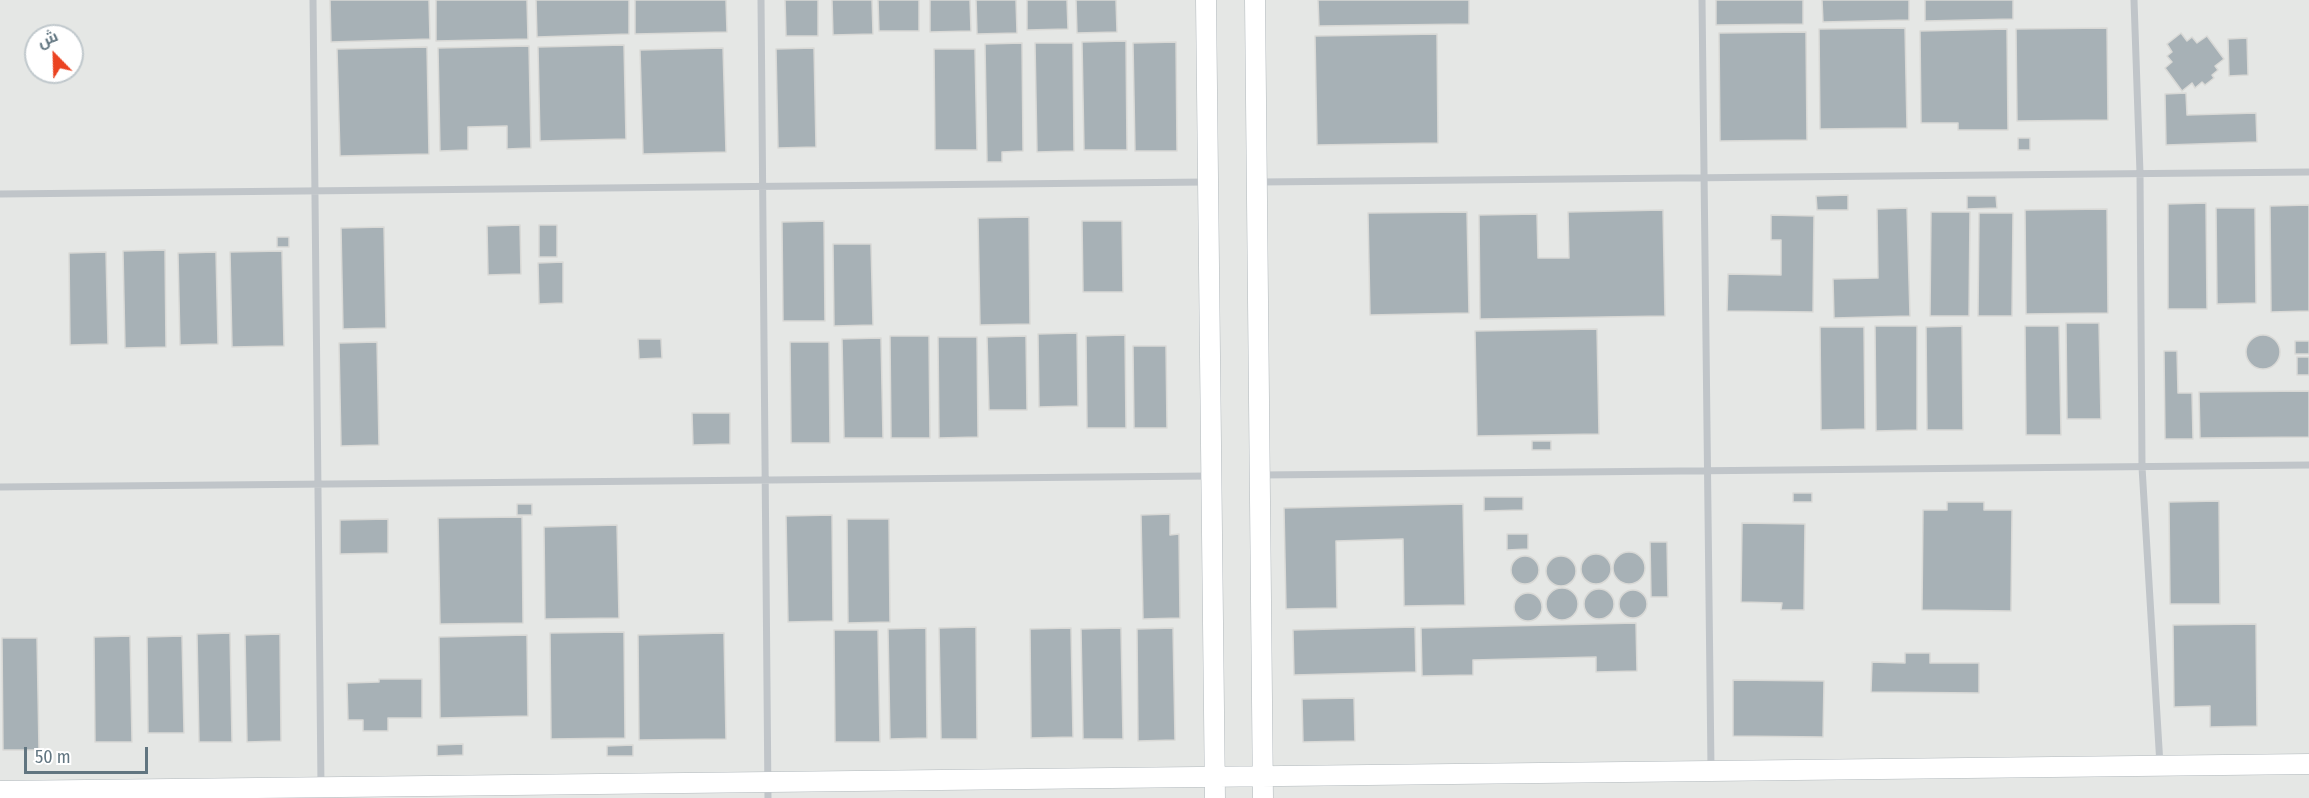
<!DOCTYPE html>
<meta charset="utf-8">
<style>
body{margin:0}
#map{position:relative;width:2309px;height:798px;overflow:hidden;background:#f7f7f4;font-family:"Fira Sans Condensed",Cairo,sans-serif}
canvas{display:block}
.north{position:absolute;left:24px;top:24px;width:60px;height:60px;box-sizing:border-box;background:#fff;border:2px solid #c0c8cc;border-radius:50%;rotate:337deg;font-size:16px;font-weight:700;line-height:24px;text-align:center;color:#617580}
.north::after{content:'';display:block;margin:auto;width:21px;height:27px;background:#eb4321;clip-path:polygon(50% 0,100% 100%,50% 72%,0 100%)}
.scale{position:absolute;left:24px;top:747px;width:124px;height:27px;box-sizing:border-box;border:3px solid #617580;border-top:0;padding-left:8px;font-size:18px;line-height:21px;white-space:nowrap;color:#617580;-webkit-text-stroke:4px #fff;paint-order:stroke}
</style>
<div id="map">
<canvas width="2309" height="798"></canvas>
<div class="north">ش</div>
<div class="scale">50 m</div>
</div>
<script>
const ctx = document.querySelector('canvas').getContext('2d');
ctx.lineJoin = 'round';
function paint(path, color) {
  ctx.fillStyle = color;
  ctx.fill(path, 'evenodd');
}
function stroke(path, color, width, dash) {
  ctx.strokeStyle = color;
  ctx.lineWidth = width;
  ctx.lineCap = dash ? 'butt' : 'round';
  ctx.setLineDash(dash || []);
  ctx.stroke(path);
}
const built = new Path2D(`
 M0 0H2309V798H0ZM36 36H72V72H36Z`);
const building = new Path2D(`
 M330 0H429L430 39 331 42Z
 M436 0H527L528 39 436 41Z
 M536 0H629V34L537 37Z
 M635 0H726L727 32 635 34Z
 M785 0H818V36H786Z
 M832 0H872L873 34 833 35Z
 M878 0H919V31H879Z
 M930 0H970L971 31 930 32Z
 M976 0H1016L1017 33 977 34Z
 M1027 0H1067L1068 29 1027 30Z
 M1076 0H1116L1117 32 1077 33Z
 M1318 0H1469V24L1319 26Z
 M1716 0H1803V24L1716 25Z
 M1822 0H1909V20L1823 22Z
 M1925 0H2013V19L1925 21Z
 M1905 28 1907 128 1820 129 1819 29Z
 M2107 28 2108 120 2017 121 2016 29Z
 M2007 29 2008 130H1958V123H1921L1920 31Z
 M1806 32 1807 140 1720 141 1719 33Z
 M2181 33 2187 41 2192 37 2197 43 2207 36 2224 59 2215 66 2218 70 2212 75 2214 78 2205 85 2202 82 2195 88 2192 83 2182 91 2165 68 2172 62 2167 56 2172 52 2167 44Z
 M1437 34 1438 143 1317 145 1315 36Z
 M2247 38 2248 75 2229 76 2228 39Z
 M1126 41 1127 150H1084L1082 42Z
 M1176 42 1177 151H1135L1133 43Z
 M1022 43 1023 151 1002 152V162H987L985 44Z
 M1035 43H1073L1074 151 1037 152Z
 M624 45 626 139 540 141 538 47Z
 M529 46 531 148 507 149V126L468 127V150L440 151 438 48Z
 M427 47 429 154 340 156 337 49Z
 M723 48 726 152 643 154 640 50Z
 M814 48 816 147 778 148 776 49Z
 M934 49H975L977 150H935Z
 M2186 93 2187 115 2256 113 2257 142 2166 145 2165 94Z
 M2018 138H2030V150H2018Z
 M1848 195V210H1817L1816 196Z
 M1967 196H1996L1997 208 1967 209Z
 M2206 203 2207 309H2168V204Z
 M2309 205V311L2271 312 2270 206Z
 M1907 208 1910 316 1834 318 1833 279 1878 278 1877 209Z
 M2216 208H2255L2256 303 2217 304Z
 M2107 209 2108 313 2026 314 2025 210Z
 M1663 210 1665 316 1480 319 1479 215 1537 214 1538 258H1569L1568 212Z
 M1467 212 1469 313 1370 315 1368 213Z
 M1931 212H1970L1969 316H1930Z
 M1979 213H2013L2012 316H1978Z
 M1771 215 1814 216 1813 312 1727 311 1728 274 1781 275V240H1771Z
 M1029 217 1030 324 980 325 978 218Z
 M824 221 825 321H783L782 222Z
 M1082 221H1122L1123 292H1083Z
 M520 225 521 274 488 275 487 226Z
 M539 225H557V257H539Z
 M384 227 386 328 343 329 341 228Z
 M277 237H289V247H277Z
 M833 244H871L873 325 834 326Z
 M165 250 166 347 125 348 123 251Z
 M282 251 284 346 232 347 230 252Z
 M106 252 108 344 70 345 69 253Z
 M216 252 218 344 180 345 178 253Z
 M563 262V303L539 304 538 263Z
 M2066 323H2099L2101 419H2067Z
 M1875 326H1917V430L1876 431Z
 M1962 326 1963 430H1927L1926 327Z
 M2025 326H2059L2061 435H2026Z
 M1820 327H1864L1865 429 1821 430Z
 M1597 329 1599 434 1477 436 1475 331Z
 M1077 333 1078 406 1039 407 1038 334Z
 M1125 335 1126 428H1087L1086 336Z
 M2246 352a17 17 0 1 1 34 0a17 17 0 1 1-34 0Z
 M890 336H929L930 438H891Z
 M1026 336 1027 410H989L987 337Z
 M938 337H977L978 437 939 438Z
 M881 338 883 438H844L842 339Z
 M638 339H661L662 358 639 359Z
 M2295 341H2309V354H2295Z
 M377 342 379 445 341 446 339 343Z
 M790 342H829L830 443H791Z
 M1133 346H1166L1167 428H1134Z
 M2164 351H2177L2178 393H2192L2193 439H2165Z
 M2297 357H2309V375H2297Z
 M2309 391V437L2200 438 2199 392Z
 M692 413H730V444L693 445Z
 M1532 441H1551V450H1532Z
 M1793 493H1812V502H1793Z
 M1484 497H1523V510L1484 511Z
 M2219 501 2220 604H2170L2169 502Z
 M1947 502H1984V510H2012L2011 611 1922 610 1923 510H1947Z
 M517 504H532V515H517Z
 M1463 504 1465 605 1404 606 1403 539 1336 541 1337 608 1286 609 1284 508Z
 M1170 514V535L1179 534 1180 618 1143 619 1141 515Z
 M832 515 833 621 788 622 786 516Z
 M522 517 523 623 440 624 438 518Z
 M388 519V553L340 554V520Z
 M847 519H889L890 622 848 623Z
 M1742 523 1805 524 1804 610H1781L1782 603 1741 602Z
 M617 525 619 618 545 619 544 527Z
 M1507 534H1528V549L1507 550Z
 M1650 542H1667L1668 597H1651Z
 M1613 568a16 16 0 1 1 32 0a16 16 0 1 1-32 0Z
 M1581 569a15 15 0 1 1 30 0a15 15 0 1 1-30 0Z
 M1511 570a14 14 0 1 1 28 0a14 14 0 1 1-28 0Z
 M1546 571a15 15 0 1 1 30 0a15 15 0 1 1-30 0Z
 M1546 604a16 16 0 1 1 32 0a16 16 0 1 1-32 0Z
 M1584 604a15 15 0 1 1 30 0a15 15 0 1 1-30 0Z
 M1619 604a14 14 0 1 1 28 0a14 14 0 1 1-28 0Z
 M1514 607a14 14 0 1 1 28 0a14 14 0 1 1-28 0Z
 M1636 623 1637 671 1596 672V657L1473 660V675L1422 676 1421 628Z
 M2256 624 2257 726 2210 727V706L2174 707 2173 625Z
 M976 627 977 739H941L939 628Z
 M1415 627 1416 672 1294 675 1293 630Z
 M926 628 927 738 890 739 888 629Z
 M1071 628 1073 737 1031 738 1030 629Z
 M1121 628 1123 739H1083L1081 629Z
 M1173 628 1175 740 1138 741 1137 629Z
 M834 630H878L880 742H835Z
 M624 632 625 738 551 739 550 633Z
 M230 633 232 742H199L197 634Z
 M724 633 726 739 639 740 638 635Z
 M280 634 281 741 247 742 245 635Z
 M527 635 528 716 440 718 439 637Z
 M130 636 132 742H95L94 637Z
 M182 636 184 733H148L147 637Z
 M2 638H37L39 750H3Z
 M1905 653H1930V663H1979V693L1871 692 1872 662 1905 663Z
 M379 679H422V718H388V731H363V720H348L347 683 379 682Z
 M1733 680 1824 681 1823 737 1733 736Z
 M1354 698 1355 741 1303 742 1302 699Z
 M463 744V755L437 756V745Z
 M633 745V756H607V746Z`);
const lane = new Path2D(`
 M313 0 321 786
 M761 0 768 798
 M1702 0 1711 768
 M2134 0 2140 173 2142 467 2160 765
 M1260 182 2309 172
 M0 194 1206 182
 M1262 475 2309 465
 M0 487 1209 476`);
const secondary = new Path2D(`
 M1206 0 1215 798
 M1255 0 1263 798
 M0 791 2309 764`);
paint(built, '#e5e7e5');
paint(building, '#a7b1b6');
stroke(building, '#d9d9d6', 1.5);
stroke(secondary, '#b2b9bd', 21);
stroke(lane, '#c0c5c9', 7);
stroke(secondary, '#fff', 20);
</script>
